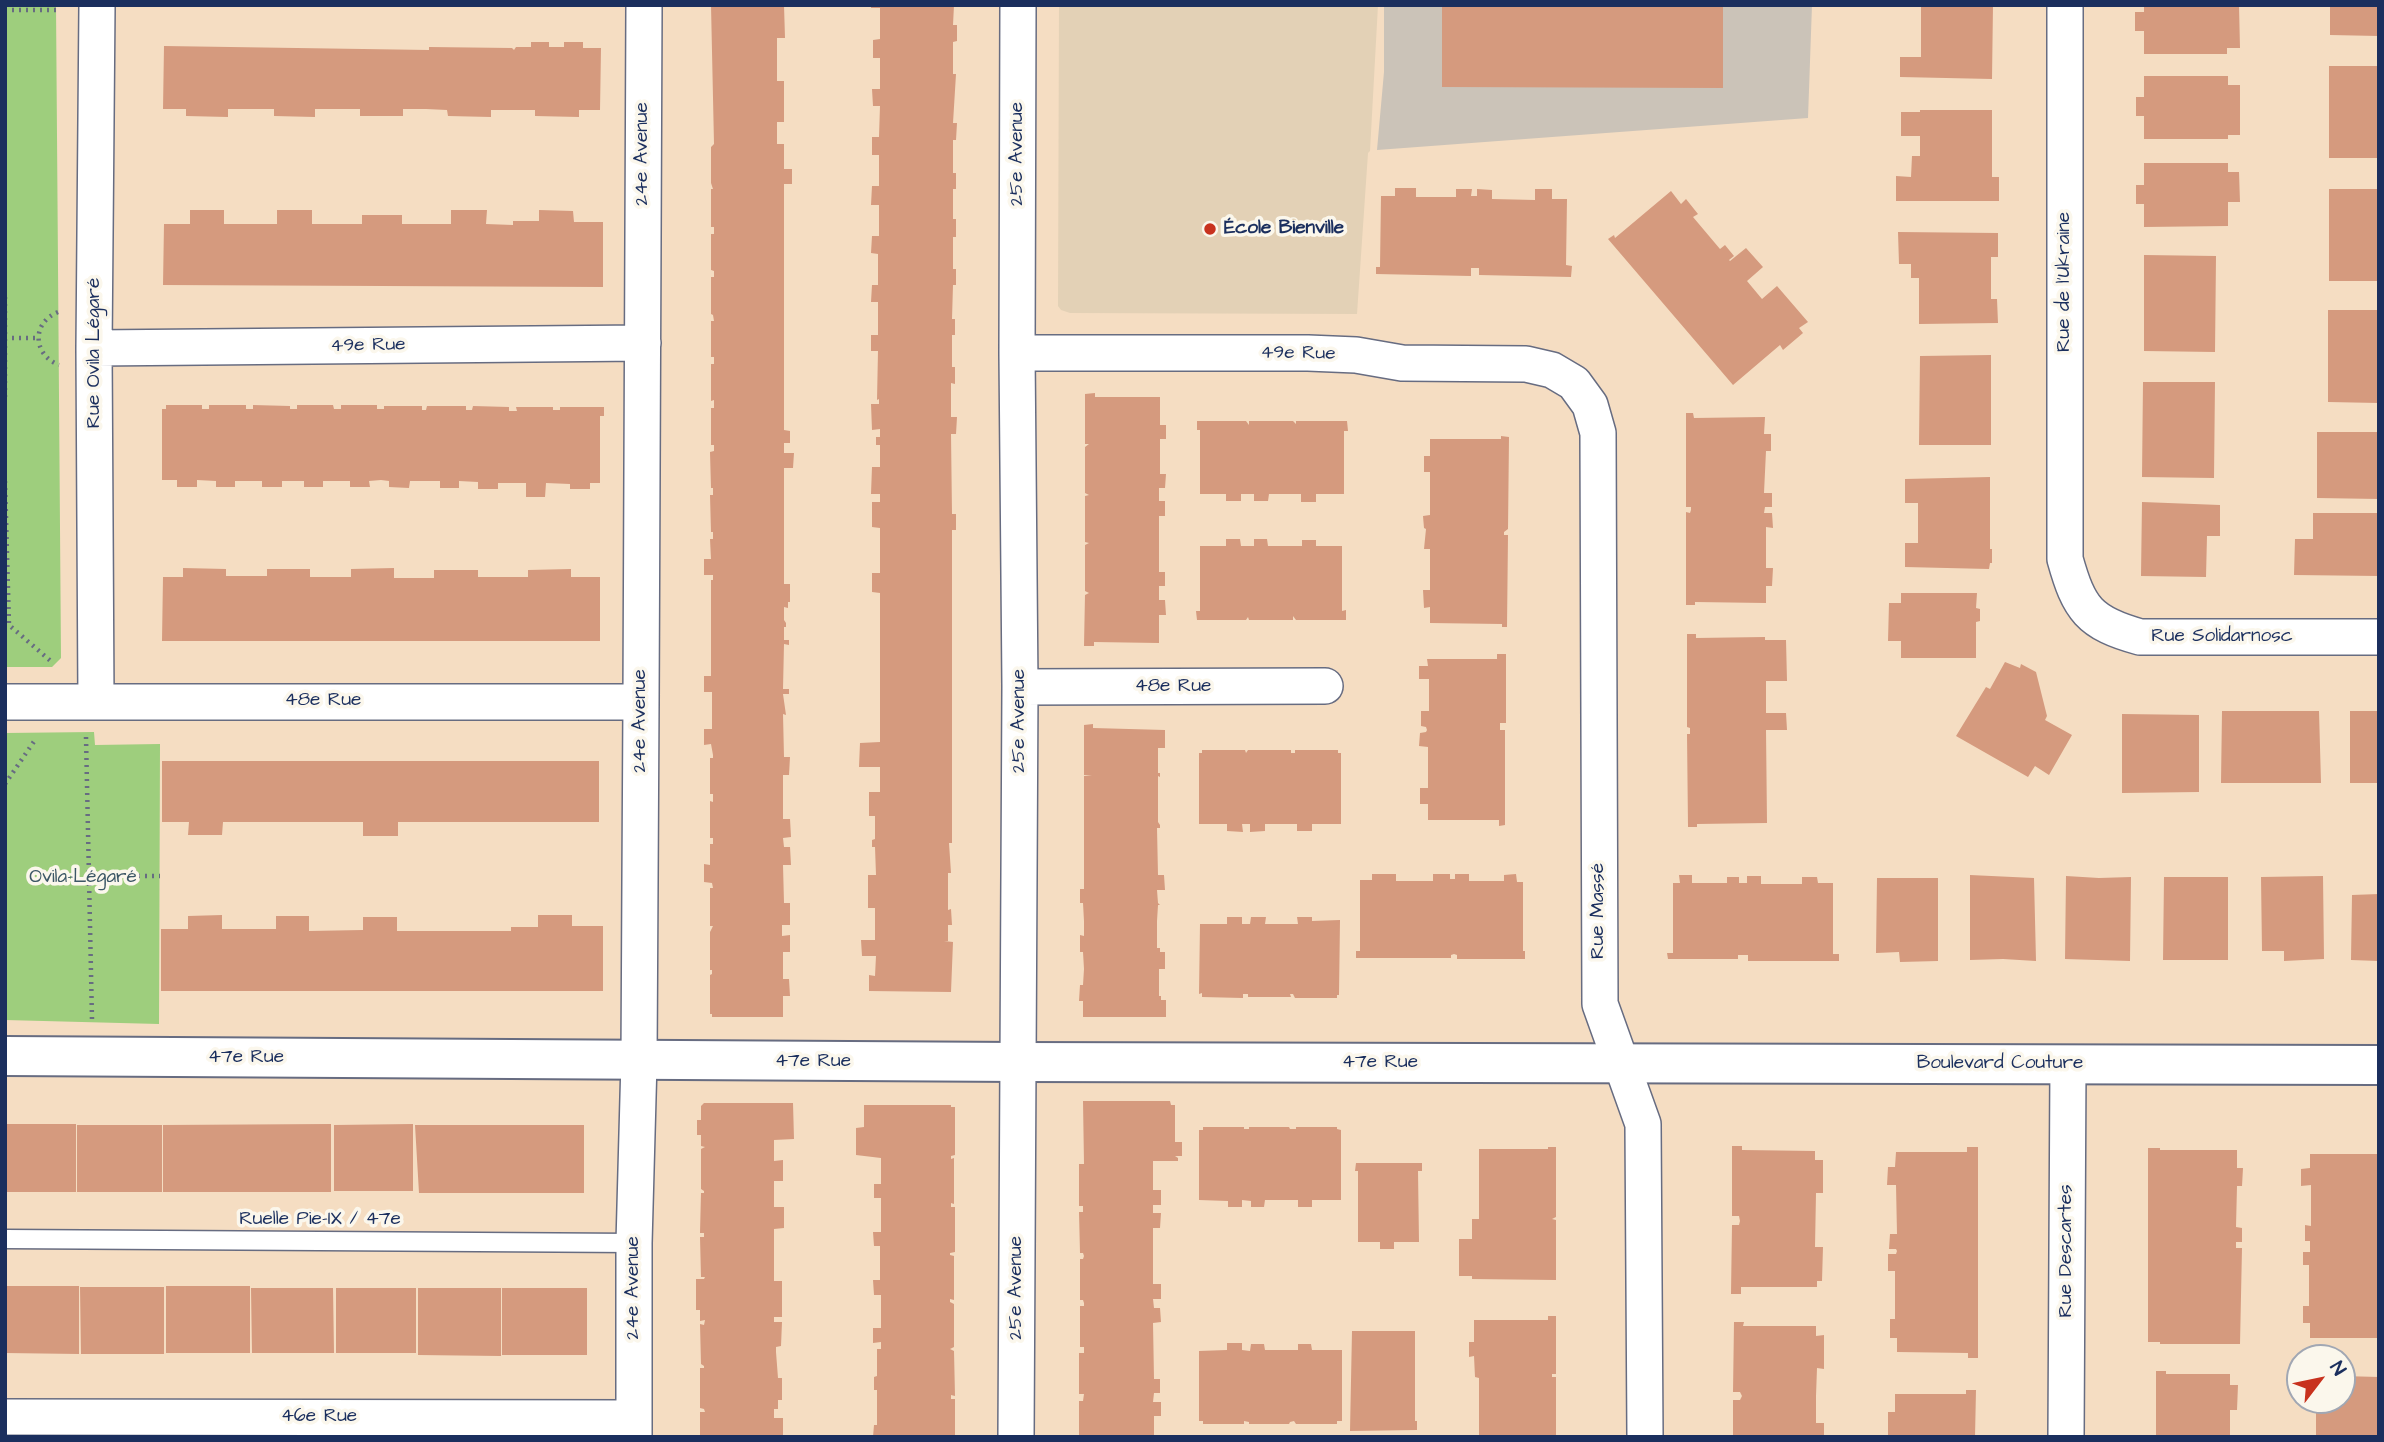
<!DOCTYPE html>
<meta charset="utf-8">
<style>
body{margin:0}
#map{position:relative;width:2384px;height:1442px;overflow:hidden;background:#f5ddc2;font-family:"Architects Daughter",sans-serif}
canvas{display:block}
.frame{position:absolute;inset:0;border:7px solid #1b2f5e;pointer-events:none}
.north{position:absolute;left:2286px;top:1344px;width:70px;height:70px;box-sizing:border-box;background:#fbf7ec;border:2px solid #a1a7b3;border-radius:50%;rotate:58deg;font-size:19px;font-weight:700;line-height:28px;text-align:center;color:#1b2f5e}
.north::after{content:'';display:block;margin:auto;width:24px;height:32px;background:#c8321e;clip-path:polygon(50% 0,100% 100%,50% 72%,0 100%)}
</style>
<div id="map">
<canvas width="2384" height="1442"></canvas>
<div class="frame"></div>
<div class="north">N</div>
</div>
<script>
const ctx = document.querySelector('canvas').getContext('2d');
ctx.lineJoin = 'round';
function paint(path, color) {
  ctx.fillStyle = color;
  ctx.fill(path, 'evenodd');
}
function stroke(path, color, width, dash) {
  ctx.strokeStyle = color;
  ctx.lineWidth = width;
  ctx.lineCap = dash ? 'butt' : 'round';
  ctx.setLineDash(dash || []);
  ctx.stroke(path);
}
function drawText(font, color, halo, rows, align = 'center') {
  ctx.font = font + ' "Architects Daughter",sans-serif';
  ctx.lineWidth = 7;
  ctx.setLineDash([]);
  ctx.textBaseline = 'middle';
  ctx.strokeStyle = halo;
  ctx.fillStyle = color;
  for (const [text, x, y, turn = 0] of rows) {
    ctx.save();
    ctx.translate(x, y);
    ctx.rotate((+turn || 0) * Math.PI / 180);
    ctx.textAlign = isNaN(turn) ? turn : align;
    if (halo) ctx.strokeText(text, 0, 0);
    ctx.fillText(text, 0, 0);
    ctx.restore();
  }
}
const built = new Path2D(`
 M1059 5H1378L1370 151 1368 153 1357 314 1070 313 1061 310 1058 306Z`);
const industrial = new Path2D(`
 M1384 5H1812L1808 118 1377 150 1384 72Z`);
const green = new Path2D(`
 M5 5H56L61 658 52 667H5Z
 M94 732 95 745 160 744 159 1024 5 1020V733Z`);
const building = new Path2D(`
 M711 5H784L785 38H777V81H784V122H777V144H784V169H792V184H784V430L790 431V443H784V453H794L793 468H784V584H790V602H788V608L784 607V620L786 623V627H784V640H789V645L784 644 783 689H789V694H783L786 715 783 714 784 757H790L789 775H783V819H790L791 837 783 838 784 847H790L791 865H783L784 903H790V925H782V936L790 935V952H783V979H789L790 996H783V1017H712V1014H710V975L712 974V970H710V932L713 926H710V888H713L712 883 704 882V864L710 865V844H713V838H710V801L713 802V794H710V758H713V755L711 744 704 745V729H712V692H704V676H711V580H713V575H704V559H711L710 539H713V532H711L710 495H713V488H711L710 452 714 451V445H711V408H714V400L711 401V364H714V357H711V321H714L713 315 711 314V277H714V271L711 270V234H714V227H711V189H713L711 183V147L714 144Z
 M871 5H954L953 25H957V41L953 42V74H956L953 123H957L956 140H953V173H956V189H953V219H956V237H953V269H956V285H953L952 319H955V335H952V367H955V384L951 383V417H957L956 434H951L952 514H956V530H952V843H949L951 873H948V910L951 909 952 925H948V941H944L953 942 951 992 869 991V975L875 976 876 956H862L861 940H875V908H868V875H876L875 847H872V840L875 839V816H869V792H880V767H859L860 743 880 742V593L872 592V573H880V528L872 527V502H880V494H871L872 467H880V445H876V437H880V429L872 430 871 404H879V399L877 400 878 351H871V335H878V302H871L872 285H878V254L871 253 872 236H879V205H871L872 186H879V155H872V137H879L880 106H873L872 89H880V58H873V40L880 39V8H871Z
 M1442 5H1723V88L1442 87Z
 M1921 5H1993L1992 79 1900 77V57H1921Z
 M2144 5H2239L2240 48H2227V54H2144V31H2135V12H2144Z
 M2330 5H2379V36L2330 35Z
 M531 42H549V47H564V42H583V48H601L600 110H579V117L535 116V110H491V117L448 116 447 110 426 109H403V116H360V109H315V117L274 116V109H228V117L186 116V109H163L164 46 429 50V47L512 48 514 50 516 47H531Z
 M2329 66H2379V158H2329Z
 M2144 76H2228V85H2240V135H2228V139H2144V116H2136V97H2144Z
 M1920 110H1992V177H1999V201H1896V176L1911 177 1912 156H1920V136H1901V112H1920Z
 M2144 163H2228V172H2239L2240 202H2228V226L2144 227V204H2136V185H2144Z
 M1395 188H1416V197H1456V189H1472L1471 196H1477V189L1492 190V199L1535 200V189H1552V199H1567L1566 265 1572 266 1571 277 1479 275V268H1471V276L1376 274V267H1380L1381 196H1395Z
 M2329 189H2379V281H2329Z
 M1671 191 1681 204 1686 199 1698 214 1693 217 1720 249 1725 245 1734 256 1729 260 1730 261 1746 248 1763 267 1747 281 1762 299 1777 286 1808 322 1799 328 1803 333 1783 350 1780 345 1733 385 1608 239 1614 235 1615 238Z
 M190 210H224V224H277V210H312V224H362V215H402V224H451V210H487L486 224 513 225V221H539V210L573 211 574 222H603V287L163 285 164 224H190Z
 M1898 232 1998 233V257H1991V299H1997L1998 323 1919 324V278H1911V264H1899Z
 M2144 255 2216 256 2215 352 2144 351Z
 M2328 310H2379V403L2328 402Z
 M1991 355V445H1919L1920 356Z
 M2143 382H2215L2214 478 2142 477Z
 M1095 393V397H1160V425H1166V439H1160V474H1166L1165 488H1159V501H1165V516H1159V572H1165V586H1159V600H1165L1166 615H1159V643L1094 642V646H1084L1085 595 1089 593 1085 591V545L1089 543 1085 542V496L1089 495 1085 493V447L1089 444H1085V394Z
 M166 405H202V409H209V405H246V409H253V405L290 406V409H297V405H333L334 409H341V405H377V409H384V406H422V410H426L427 406H466V410H472L473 406 509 407V411H517L516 407H553V410H560V407H604V416H600V483H590V489H570V484L546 483 545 497H526V483H498V489H478V482L459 481V488H440V481H410L409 488 389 487V481L381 480 369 481 370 487H350V481H323V487H304V481H282V487H262V481H235V487H216V481L197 480V487H177V480H162V409H166Z
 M1686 413H1693L1694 418 1765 417 1764 434H1771V451H1766L1764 493H1772V507H1765L1764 513H1772L1773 528 1766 527V568H1773L1772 586H1766V603L1695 602V605H1686V512L1690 513 1691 510V507H1686Z
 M1197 421H1246L1249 425V421H1293L1296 424V421H1347L1348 431H1344V494H1316V502H1301V494H1269L1268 501H1254V494H1241V501H1226V494H1200V430H1197Z
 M2317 432H2379V499L2317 498Z
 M1501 436 1509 437 1508 529 1504 532V535H1508L1507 627H1502V624L1430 623V607L1424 608 1423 590H1430V549H1424L1426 529 1424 528 1423 516 1430 515V472H1424V456H1430V439H1501Z
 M1990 477V549H1992V563H1990L1989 569 1905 567V543H1918V503H1905V479Z
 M2142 502 2220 505V536H2207L2206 577 2141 576Z
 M2313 513H2379V576L2294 575 2295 539H2313Z
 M1226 539H1240L1241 546H1254V539H1267L1268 546H1302V540H1316V546H1342V611L1346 610V620H1296L1293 616V620H1249L1248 617 1246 620H1197L1196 611H1200V546H1226Z
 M183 568 226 569V576H267V569H310V577H351V569L394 568V578H434V570H478V577H528V570L571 569V577H600V641H162L163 577H183Z
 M1901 593H1977L1976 608 1980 609V621L1976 622V658H1901V641H1888L1889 603H1901Z
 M1687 634H1696V638L1765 637V640H1786L1787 681H1766V713H1786L1787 730H1766L1767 823 1697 824V827H1688L1687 734H1690V728L1687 727Z
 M1497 654H1506V723H1500V730H1505V825L1499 826V820H1428V804H1420V788H1428V747L1419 746 1420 733 1426 732 1427 730 1426 727 1421 726V711H1429V679H1419V666H1428L1427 659H1497Z
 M2005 662 2020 668 2021 664 2036 672 2047 716 2045 720 2072 735 2049 775 2035 766 2028 777 1956 736 1986 687 1990 689Z
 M2222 711H2319L2321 783H2221Z
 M2350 711H2379V783H2350Z
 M2122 714 2199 715V792L2122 793Z
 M1093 724V728L1165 730V748H1158V773H1160V777L1158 776V822L1160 825V828H1157L1158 875H1164L1165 890H1157L1158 903 1160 905H1158L1157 921V948H1160V952H1165V969H1159V996H1161V1000H1166V1017H1083V1001H1079L1080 985H1083L1084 969 1083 952H1080V935L1084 936V921L1083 903H1080V889H1084V776H1092L1084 775V725Z
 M1202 750H1245L1246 753 1248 750H1291V753H1295V750H1338V753H1341V824H1312V831H1297V824H1265V831L1250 832V824H1242L1243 832 1227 831V824H1199V753H1202Z
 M162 761H599V822H398V836H363V822H223L222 835H188L189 822H162Z
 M1372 874H1396V881H1433V874H1450V879H1455V874H1469V881H1504V875L1516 874 1517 882H1523V951H1525V959H1457V955L1454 954 1451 955V958H1356V951H1360V880H1372Z
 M1679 875H1692V883H1727V877H1739V883H1747V876H1761V884H1802V877H1817L1818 883H1833V954H1839V961H1748V955H1738V959H1668L1667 953H1673V883H1680Z
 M1970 875 2034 878 2036 961 2003 959 1970 960Z
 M2066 876 2099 878 2131 877 2130 961 2065 959Z
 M2323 876 2324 959 2284 961V951H2262L2261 877Z
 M2164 877H2228V960H2163Z
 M1877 878H1938V961L1900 962 1899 952 1876 953Z
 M2379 894V961L2351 960 2352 895Z
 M222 915V929H276V916H309V931L363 930V917H397V931H511V927H538V915H572V926H603V991H161V929H188V916Z
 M1227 917H1242V924H1250L1251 917H1266L1265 924H1298L1297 917H1312V921L1340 920 1339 995H1337V998H1295L1293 994H1290L1291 997H1248V994H1243V998L1202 997V993L1199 994 1200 924H1227Z
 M1083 1101H1170L1171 1105H1175V1142H1182V1156H1175L1178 1158V1161H1153V1190H1161V1205H1153V1213H1161L1160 1228H1153V1284H1161V1299H1153L1154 1308H1160L1161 1322 1153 1323 1154 1379H1160V1393H1154L1153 1402H1161V1416H1154V1437H1079V1401H1083L1084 1394H1079V1353H1084V1347H1080V1306H1084V1303L1083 1300H1080V1259H1083L1084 1256 1083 1253H1080L1079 1212H1083V1206H1079V1164H1084Z
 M704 1103H793L794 1139 774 1140V1161L783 1160V1181H774V1207H784V1228L774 1229V1281H782V1317H774V1322H782L781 1346 776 1347V1352L778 1378H782V1400H778V1409H774V1418H783V1437H700V1412H705L704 1409 700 1408V1368H704V1366L701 1364 700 1324 704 1325 705 1320 700 1321V1310H696V1279H704L705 1277H701L700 1237H704V1233H700L701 1193H704V1191L701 1189V1149L705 1147 701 1146V1135H697V1120H701V1106Z
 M864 1105H951V1107H955V1155L951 1156V1159L954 1158V1204L951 1203V1207H955V1252L950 1253V1255L954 1256V1300L950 1299V1302L954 1304V1347L950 1349 954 1351 955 1396 951 1395V1399H955V1437H873L874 1425H877V1390H874V1377L877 1376V1349H881V1342L873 1343V1328H881V1295H874L873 1280H880V1246H874L873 1232H881V1198H874V1184H881V1158L856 1155V1128L864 1127Z
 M5 1124H76V1192H5Z
 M331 1124V1192H163V1125Z
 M413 1124V1191H334V1125Z
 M77 1125H162V1192H77Z
 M415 1125H584V1193H419Z
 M1203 1127H1244V1129H1249V1127H1289L1290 1129H1296V1127H1337V1129L1341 1130V1200H1312V1207H1298V1200H1265L1264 1207H1251V1201L1242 1200V1207H1228V1201L1199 1200V1130H1203Z
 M1732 1146H1742V1150L1815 1151V1160H1823V1193H1816L1815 1247H1823L1822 1281H1817V1287H1741V1294H1731L1732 1225H1739L1740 1221 1739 1216H1732Z
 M1548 1147H1556V1217L1552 1219 1556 1220V1280L1472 1279V1276H1459V1239H1472V1219H1479V1149H1548Z
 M1967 1147H1978V1358H1968V1353L1897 1352V1338H1890V1319H1895V1271H1888V1254H1896L1897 1251 1896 1249H1889L1890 1234H1897L1896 1185H1887L1888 1167H1895L1896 1152H1967Z
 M2148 1148H2160V1150H2237V1168H2243L2242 1186H2237L2236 1227 2242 1228V1242H2236V1248H2242L2240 1344H2160V1342H2148Z
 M2310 1154H2379V1338H2310V1323H2303V1306H2309V1265H2303V1252H2310V1241H2305V1225L2311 1226V1185L2301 1186V1169L2310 1168Z
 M1356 1163H1422V1171H1418L1419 1242H1394V1249H1380V1242H1358V1171H1355Z
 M5 1286H79V1354L5 1353Z
 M166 1286H250V1353H166Z
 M80 1287H164V1354H81Z
 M251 1288H333L334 1353H252Z
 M336 1288H416V1353H336Z
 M418 1288H501V1356L418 1355Z
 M502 1288H587V1355H502Z
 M1548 1316H1556V1374H1552V1377H1556V1437H1479V1378L1475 1377 1474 1356 1469 1357V1342H1474V1320H1548Z
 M1734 1322H1744L1743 1326H1816V1336L1824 1335V1369L1817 1368 1816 1396V1423H1824V1437H1733V1400H1740L1742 1396 1740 1392H1733Z
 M1352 1331H1415V1421H1417V1430L1350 1431Z
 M1227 1343H1242V1350L1250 1351 1251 1344H1264L1265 1350H1298V1344H1311L1312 1350H1342V1421H1337V1424H1296L1294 1421 1290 1422 1289 1424H1249V1422L1244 1421V1424H1203V1421H1199V1351L1227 1350Z
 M2156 1371H2166V1374H2230V1385H2238L2237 1410H2230V1437H2156Z
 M2342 1376 2379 1377V1437H2316V1412H2310V1400H2342Z
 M1966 1390H1976L1975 1437H1888V1412H1895V1394H1966Z`);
const path = new Path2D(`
 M5 10H61
 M5 297V397
 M58 312C31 323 33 355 59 365
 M5 338H38
 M5 481 9 625 53 663
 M86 737 92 1019
 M5 784 35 740
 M89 876H160`);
const lane = new Path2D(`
 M5 1239 634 1243`);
const street = new Path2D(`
 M2065 5V559C2079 609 2089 623 2140 637H2379
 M94 348 643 343
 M1017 353H1308L1356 355 1402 363 1526 364 1552 370 1574 383 1590 405 1598 433 1600 1004 1643 1124 1645 1437
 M1020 687 1325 686
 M96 701 94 348 97 5
 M5 702H641
 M5 1417 633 1418
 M634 1437V1243L639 1061 641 702 644 5
 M1016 1437 1020 687 1017 353 1018 5
 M2066 1437 2068 1064`);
const secondary = new Path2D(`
 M5 1056 1018 1062 2379 1065`);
const markers = [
 [1210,229,7,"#c8321e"]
];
const streetNames = [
 ["24e Avenue",643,154,-90],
 ["25e Avenue",1018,154,-90],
 ["Rue de l'Ukraine",2065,282,-90],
 ["49e Rue",368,346,-1],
 ["Rue Ovila Légaré",95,353,-90],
 ["49e Rue",1298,354,1],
 ["Rue Solidarnosc",2222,637],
 ["48e Rue",1173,687],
 ["48e Rue",323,701],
 ["24e Avenue",641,721,-90],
 ["25e Avenue",1020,721,-90],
 ["Rue Massé",1599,911,-90],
 ["47e Rue",246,1058],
 ["47e Rue",813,1062],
 ["47e Rue",1380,1063],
 ["Boulevard Couture",2000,1064],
 ["Ruelle Pie-IX / 47e",320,1220],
 ["Rue Descartes",2067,1251,-90],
 ["24e Avenue",634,1288,-90],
 ["25e Avenue",1017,1288,-90],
 ["46e Rue",319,1417]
];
const poiNames = [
 ["École Bienville",1224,229]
];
const parkNames = [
 ["Ovila-Légaré",83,878]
];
paint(built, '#e3d1b6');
paint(industrial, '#cbc3b8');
paint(green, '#9ece7d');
paint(building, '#d59a7e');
stroke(lane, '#676c81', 21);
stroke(street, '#676c81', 38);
stroke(secondary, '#676c81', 42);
stroke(path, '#676c81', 4.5, [2, 5]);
stroke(lane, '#fff', 18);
stroke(street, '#fff', 35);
stroke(secondary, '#fff', 38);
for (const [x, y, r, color] of markers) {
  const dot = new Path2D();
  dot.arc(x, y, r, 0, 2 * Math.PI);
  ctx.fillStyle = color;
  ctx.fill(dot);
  stroke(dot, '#fbf7ec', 2.5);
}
drawText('19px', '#1b2f5e', '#fbf7ec', streetNames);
drawText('bold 19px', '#1b2f5e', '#fbf7ec', poiNames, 'left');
drawText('19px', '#3c5766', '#fbf7ec', parkNames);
</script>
